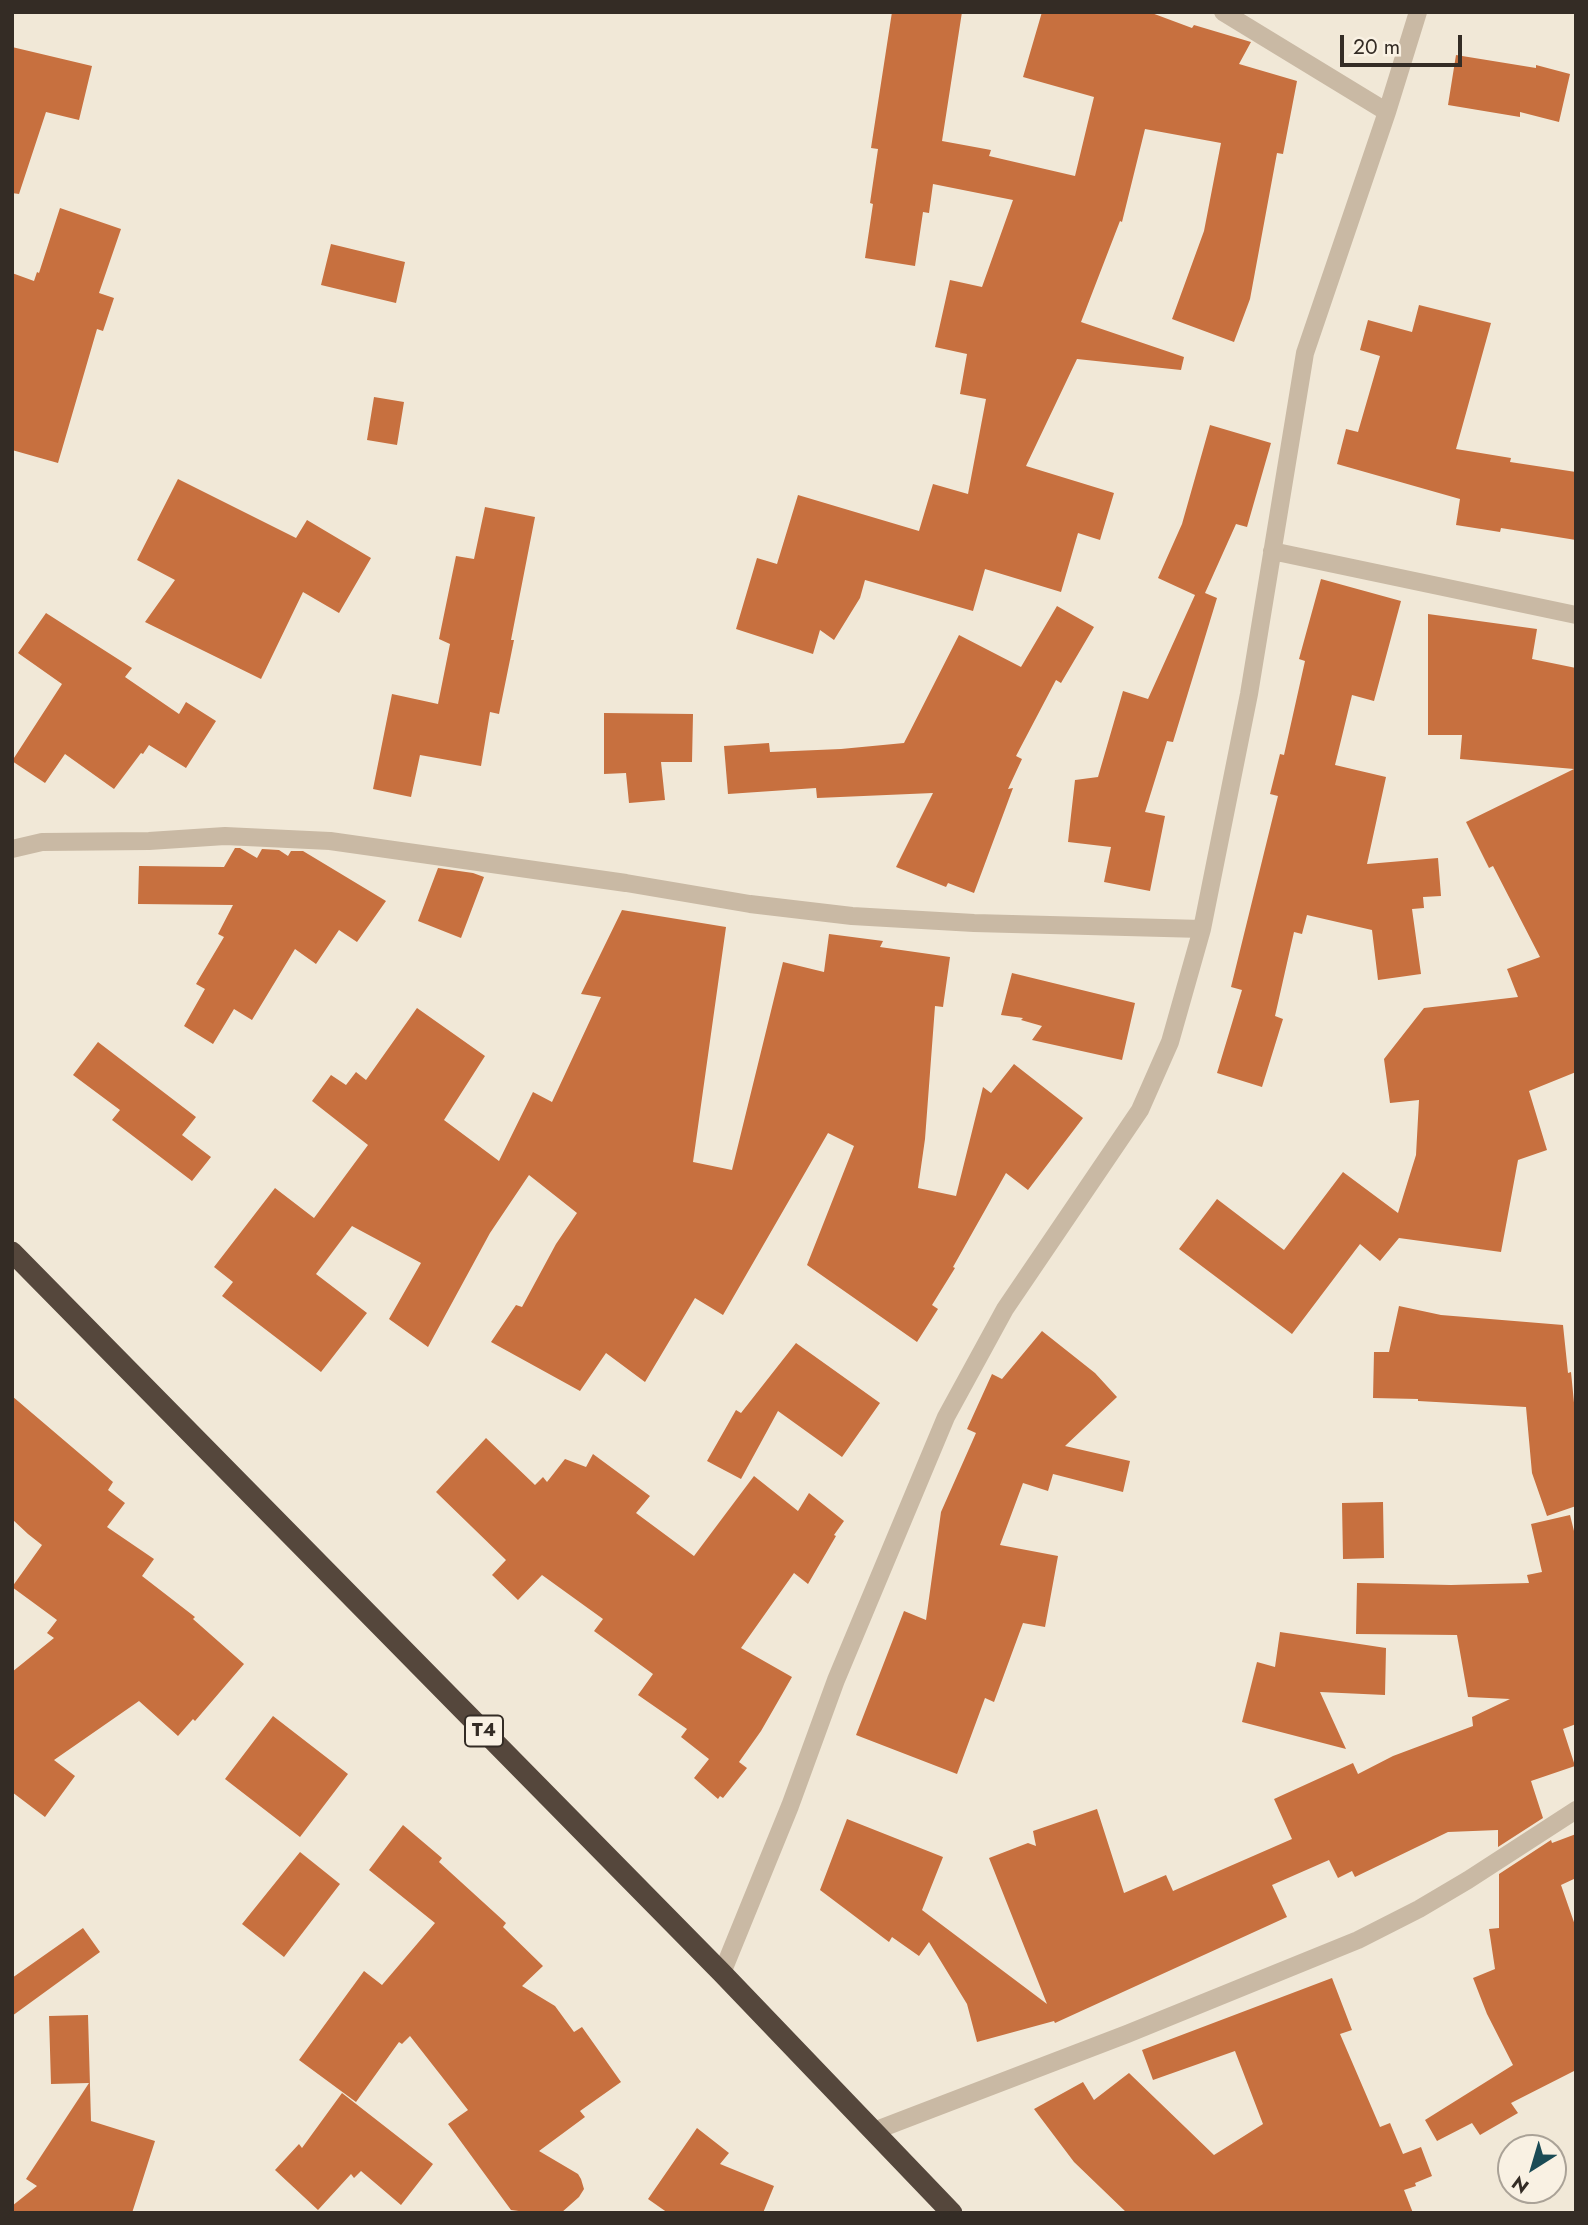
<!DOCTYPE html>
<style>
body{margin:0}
#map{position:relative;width:1588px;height:2225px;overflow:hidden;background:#f1e8d7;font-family:Jost,sans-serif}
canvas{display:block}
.frame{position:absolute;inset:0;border:14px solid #342c25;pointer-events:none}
.north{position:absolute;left:1497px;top:2134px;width:70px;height:70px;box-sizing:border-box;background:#f9f1e3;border:2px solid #aaa297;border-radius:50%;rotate:217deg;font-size:19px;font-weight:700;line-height:28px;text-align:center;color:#342c25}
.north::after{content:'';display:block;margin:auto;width:24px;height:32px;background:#1b4b55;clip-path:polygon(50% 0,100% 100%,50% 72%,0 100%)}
.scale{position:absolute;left:1340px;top:35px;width:122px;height:32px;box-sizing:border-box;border:4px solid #342c25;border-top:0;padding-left:9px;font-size:21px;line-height:24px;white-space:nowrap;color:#342c25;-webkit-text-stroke:5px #f9f1e3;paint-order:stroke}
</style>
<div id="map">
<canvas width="1588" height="2225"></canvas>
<div class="frame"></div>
<div class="north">N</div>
<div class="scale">20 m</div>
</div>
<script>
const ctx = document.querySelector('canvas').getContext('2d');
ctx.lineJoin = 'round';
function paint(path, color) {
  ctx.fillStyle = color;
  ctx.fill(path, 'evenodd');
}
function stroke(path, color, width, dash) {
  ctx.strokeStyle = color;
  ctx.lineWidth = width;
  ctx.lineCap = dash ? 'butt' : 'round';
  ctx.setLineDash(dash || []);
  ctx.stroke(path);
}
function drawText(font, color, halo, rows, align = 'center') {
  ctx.font = font + ' Jost,sans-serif';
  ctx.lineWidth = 6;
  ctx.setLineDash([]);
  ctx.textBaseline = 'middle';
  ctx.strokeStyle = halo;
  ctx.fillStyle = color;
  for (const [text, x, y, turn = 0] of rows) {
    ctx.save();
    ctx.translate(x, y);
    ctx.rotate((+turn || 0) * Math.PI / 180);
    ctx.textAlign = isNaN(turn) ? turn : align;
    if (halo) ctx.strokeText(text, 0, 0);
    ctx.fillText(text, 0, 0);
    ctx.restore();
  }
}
const building = new Path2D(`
 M892 12H962L942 141 991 150 989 156 1075 176 1094 97 1023 77 1042 12H1149L1192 28 1194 25 1251 42 1239 64 1297 81 1283 154 1277 153 1250 299 1234 342 1172 319 1204 231 1221 143 1145 129 1122 222 1120 221 1081 322 1184 357 1181 370 1077 359 1026 466 1114 493 1100 540 1078 533 1061 592 985 569 973 611 865 580 860 598 834 640 820 630 813 654 736 629 757 558 777 564 798 495 919 531 933 484 968 494 986 399 960 394 967 354 935 347 950 280 982 287 1013 200 933 184 929 213 923 212 915 266 865 258 873 204 870 203 878 149 871 148Z
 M12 47 92 66 79 120 46 112 19 194 12 193Z
 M1456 55 1536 68V65L1570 74 1559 122 1520 112V117L1448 105Z
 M60 208 121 229 99 293 114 298 103 331 97 329 58 463 12 450V273L34 281 37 272 39 273Z
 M331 244 405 262 396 303 321 285Z
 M1419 305 1491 323 1456 449 1511 458 1510 462 1576 472V540L1501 528 1500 532 1456 525 1460 499 1337 464 1346 429 1358 432 1380 356 1360 350 1368 320 1412 332Z
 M374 397 404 402 397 445 367 440Z
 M1210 425 1271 443 1247 527 1236 524 1205 593 1217 598 1173 742 1167 741 1145 812 1165 816 1150 891 1104 882 1111 847 1068 842 1075 780 1098 777 1123 691 1148 699 1195 595 1158 578 1182 524Z
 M178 479 296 538 307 520 371 558 339 613 303 592 261 679 145 622 175 580 137 560Z
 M485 507 535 517 511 640H514L499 714 490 712 481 766 420 755 411 797 373 789 392 694 438 704 450 644 439 639 456 556 474 559Z
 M1321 579 1401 601 1374 701 1352 695 1335 765 1386 777 1367 864 1438 858 1441 896 1423 897 1424 908 1412 909 1421 974 1378 980 1372 930 1307 915 1302 934 1294 932 1275 1016 1283 1019 1262 1087 1217 1073 1242 990 1231 987 1278 796 1270 794 1280 754 1284 755 1305 661 1299 659Z
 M1057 606 1094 627 1061 683 1056 680 1016 756 1022 759 1008 789 1013 788 974 893 948 883 946 887 896 867 933 793 817 798 816 788 728 794 724 746 769 743 770 752 841 749 904 743 959 635 1021 667Z
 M46 613 132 668 125 677 179 714 186 702 216 721 186 768 149 745 143 754 141 753 114 789 65 754 45 783 12 761 62 684 18 653Z
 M1428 614 1537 629 1532 659 1576 668V1072L1529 1091 1547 1150 1518 1160 1501 1252 1399 1238 1380 1261 1360 1244 1292 1334 1179 1249 1217 1199 1284 1250 1343 1172 1398 1213 1416 1155 1419 1100 1390 1103 1384 1059 1424 1008 1518 997 1507 969 1540 957 1493 866 1489 868 1466 822 1574 769 1460 759 1462 735H1428Z
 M604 713 693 714 692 762H661L665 800 629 803 626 773 604 774Z
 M235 848H240L257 858 262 849 279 850 288 856 291 851H303L386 901 357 942 339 930 316 964 295 949 252 1020 234 1009 213 1044 184 1026 205 989 196 984 224 937 218 934 233 905 138 904 139 866 224 867Z
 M438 868 473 873 484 877 461 938 418 921Z
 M622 910 726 927 693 1162 732 1170 783 962 824 972 829 934 883 941 880 947 950 957 943 1007 935 1006 925 1139 918 1188 956 1196 983 1087 991 1093 1014 1064 1083 1118 1028 1190 1006 1173 953 1267 955 1268 932 1305 938 1309 917 1342 807 1265 854 1146 828 1133 723 1315 695 1298 645 1382 606 1353 580 1391 491 1342 516 1305 522 1307 556 1244 577 1213 529 1175 490 1233 428 1347 389 1319 421 1263 352 1226 316 1274 367 1313 321 1372 222 1296 233 1282 214 1267 275 1188 314 1218 368 1145 312 1101 331 1075 346 1085 356 1072 366 1080 417 1008 485 1056 444 1120 499 1161 533 1092 552 1102 601 997 581 994Z
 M1012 973 1135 1003 1122 1060 1032 1040 1042 1026 1021 1020 1023 1018 1001 1015Z
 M98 1042 196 1117 182 1135 211 1157 192 1181 112 1120 120 1110 73 1075Z
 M1399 1306 1441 1315 1563 1325 1568 1373 1571 1372 1576 1423V1506L1547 1516 1532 1473 1526 1407 1418 1401V1399L1373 1398 1374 1352H1389Z
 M1042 1331 1095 1373 1117 1397 1065 1446 1130 1461 1123 1492 1053 1474 1048 1491 1023 1483 1000 1545 1058 1556 1045 1627 1023 1623 994 1702 985 1698 957 1774 856 1735 904 1611 926 1620 941 1512 976 1433 967 1429 992 1374 1002 1379Z
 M796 1343 880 1403 842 1457 778 1411 741 1479 707 1461 736 1410 741 1413Z
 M12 1396 113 1482 108 1490 125 1503 107 1527 154 1559 142 1576 195 1617 193 1619 244 1664 195 1721 193 1719 178 1736 139 1701 54 1760 75 1776 45 1817 12 1792V1672L54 1638 47 1633 57 1620 12 1587 42 1545 28 1534 12 1519Z
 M486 1438 535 1485 543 1477 547 1482 565 1459 586 1467 593 1454 650 1496 636 1513 694 1556 754 1476 798 1511 809 1493 844 1521 834 1535 836 1536 808 1584 794 1573 741 1648 792 1677 761 1731 739 1762 747 1768 723 1798 720 1796 718 1799 694 1778 709 1759 681 1737 687 1729 638 1695 653 1674 594 1631 603 1619 542 1575 518 1600 492 1575 506 1560 436 1492Z
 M1383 1502 1384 1558 1343 1559 1342 1503Z
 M1570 1515 1576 1539V1724L1563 1729 1575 1766 1531 1781 1543 1818 1498 1847V1830L1448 1832 1355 1877 1352 1871 1338 1878 1329 1860 1272 1885 1287 1917 1055 2023 1054 2021 977 2042 967 2004 929 1942 919 1956 892 1937 889 1942 820 1890 847 1819 943 1857 922 1910 1047 2004 989 1858 1028 1843 1036 1846 1033 1831 1097 1809 1124 1893 1166 1875 1173 1891 1292 1839 1274 1799 1353 1763 1358 1774 1393 1756 1473 1726 1472 1717 1510 1699 1468 1697 1457 1635 1356 1634 1357 1583 1451 1585 1529 1583 1527 1575 1542 1572 1531 1524Z
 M1280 1632 1386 1648 1385 1695 1320 1692 1346 1749 1242 1722 1257 1662 1275 1667Z
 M273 1716 348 1774 300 1837 225 1779Z
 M403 1825 442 1858 439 1862 506 1923 503 1927 543 1966 522 1986 555 2006 574 2032 582 2027 621 2082 580 2111 585 2117 539 2151 578 2174 581 2179 584 2189 579 2197 561 2213H534L511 2210 448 2124 468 2110 410 2036 402 2044 399 2042 356 2102 299 2060 364 1971 382 1985 435 1923 369 1870Z
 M1576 1834V1878L1561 1885 1576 1928V2070L1511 2103 1518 2113 1480 2135 1472 2123 1437 2141 1425 2120 1513 2065 1487 2014 1473 1978 1495 1969 1489 1929 1499 1928V1874L1551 1840 1552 1843Z
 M300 1852 340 1884 284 1957 242 1924Z
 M83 1928 100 1952 12 2016V1978Z
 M1332 1978 1352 2030 1340 2034 1380 2127 1390 2123 1403 2154 1421 2147 1432 2176 1415 2183 1416 2186 1404 2190 1413 2213H1127L1074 2162 1034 2109 1083 2082 1094 2100 1129 2073 1214 2155 1263 2124 1235 2051 1153 2080 1142 2050Z
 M88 2015 91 2121 155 2141 132 2213H12V2206L37 2186 26 2179 89 2083 51 2084 49 2016Z
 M342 2093 433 2164 401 2205 361 2171 354 2178 351 2174 318 2210 275 2170 299 2144 302 2148Z
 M697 2128 729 2153 720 2164 774 2186 763 2213H668L648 2199Z`);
const minor = new Path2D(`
 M1223 12 1387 112
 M1272 551 1576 615
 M12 849 42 842 149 841 225 836 330 841 626 883 750 904 852 916 974 923 1202 929
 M722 1973 790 1806 836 1680 946 1417 1005 1309 1140 1110 1170 1042 1202 929 1249 694 1305 353 1387 112 1418 12
 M874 2131 1127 2034 1358 1940 1419 1909 1468 1880 1576 1810`);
const highway = new Path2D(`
 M12 1252 722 1973 952 2213`);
const shields = [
 [484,1731,38]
];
const shieldNames = [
 ["T4",484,1731]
];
paint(building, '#c7703f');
stroke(minor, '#c9b9a4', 18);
stroke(highway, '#55473c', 21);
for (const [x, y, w] of shields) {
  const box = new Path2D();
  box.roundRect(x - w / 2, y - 15.5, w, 31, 5);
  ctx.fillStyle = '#f9f1e3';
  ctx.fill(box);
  stroke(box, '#342c25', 2);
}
drawText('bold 19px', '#342c25', null, shieldNames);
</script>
